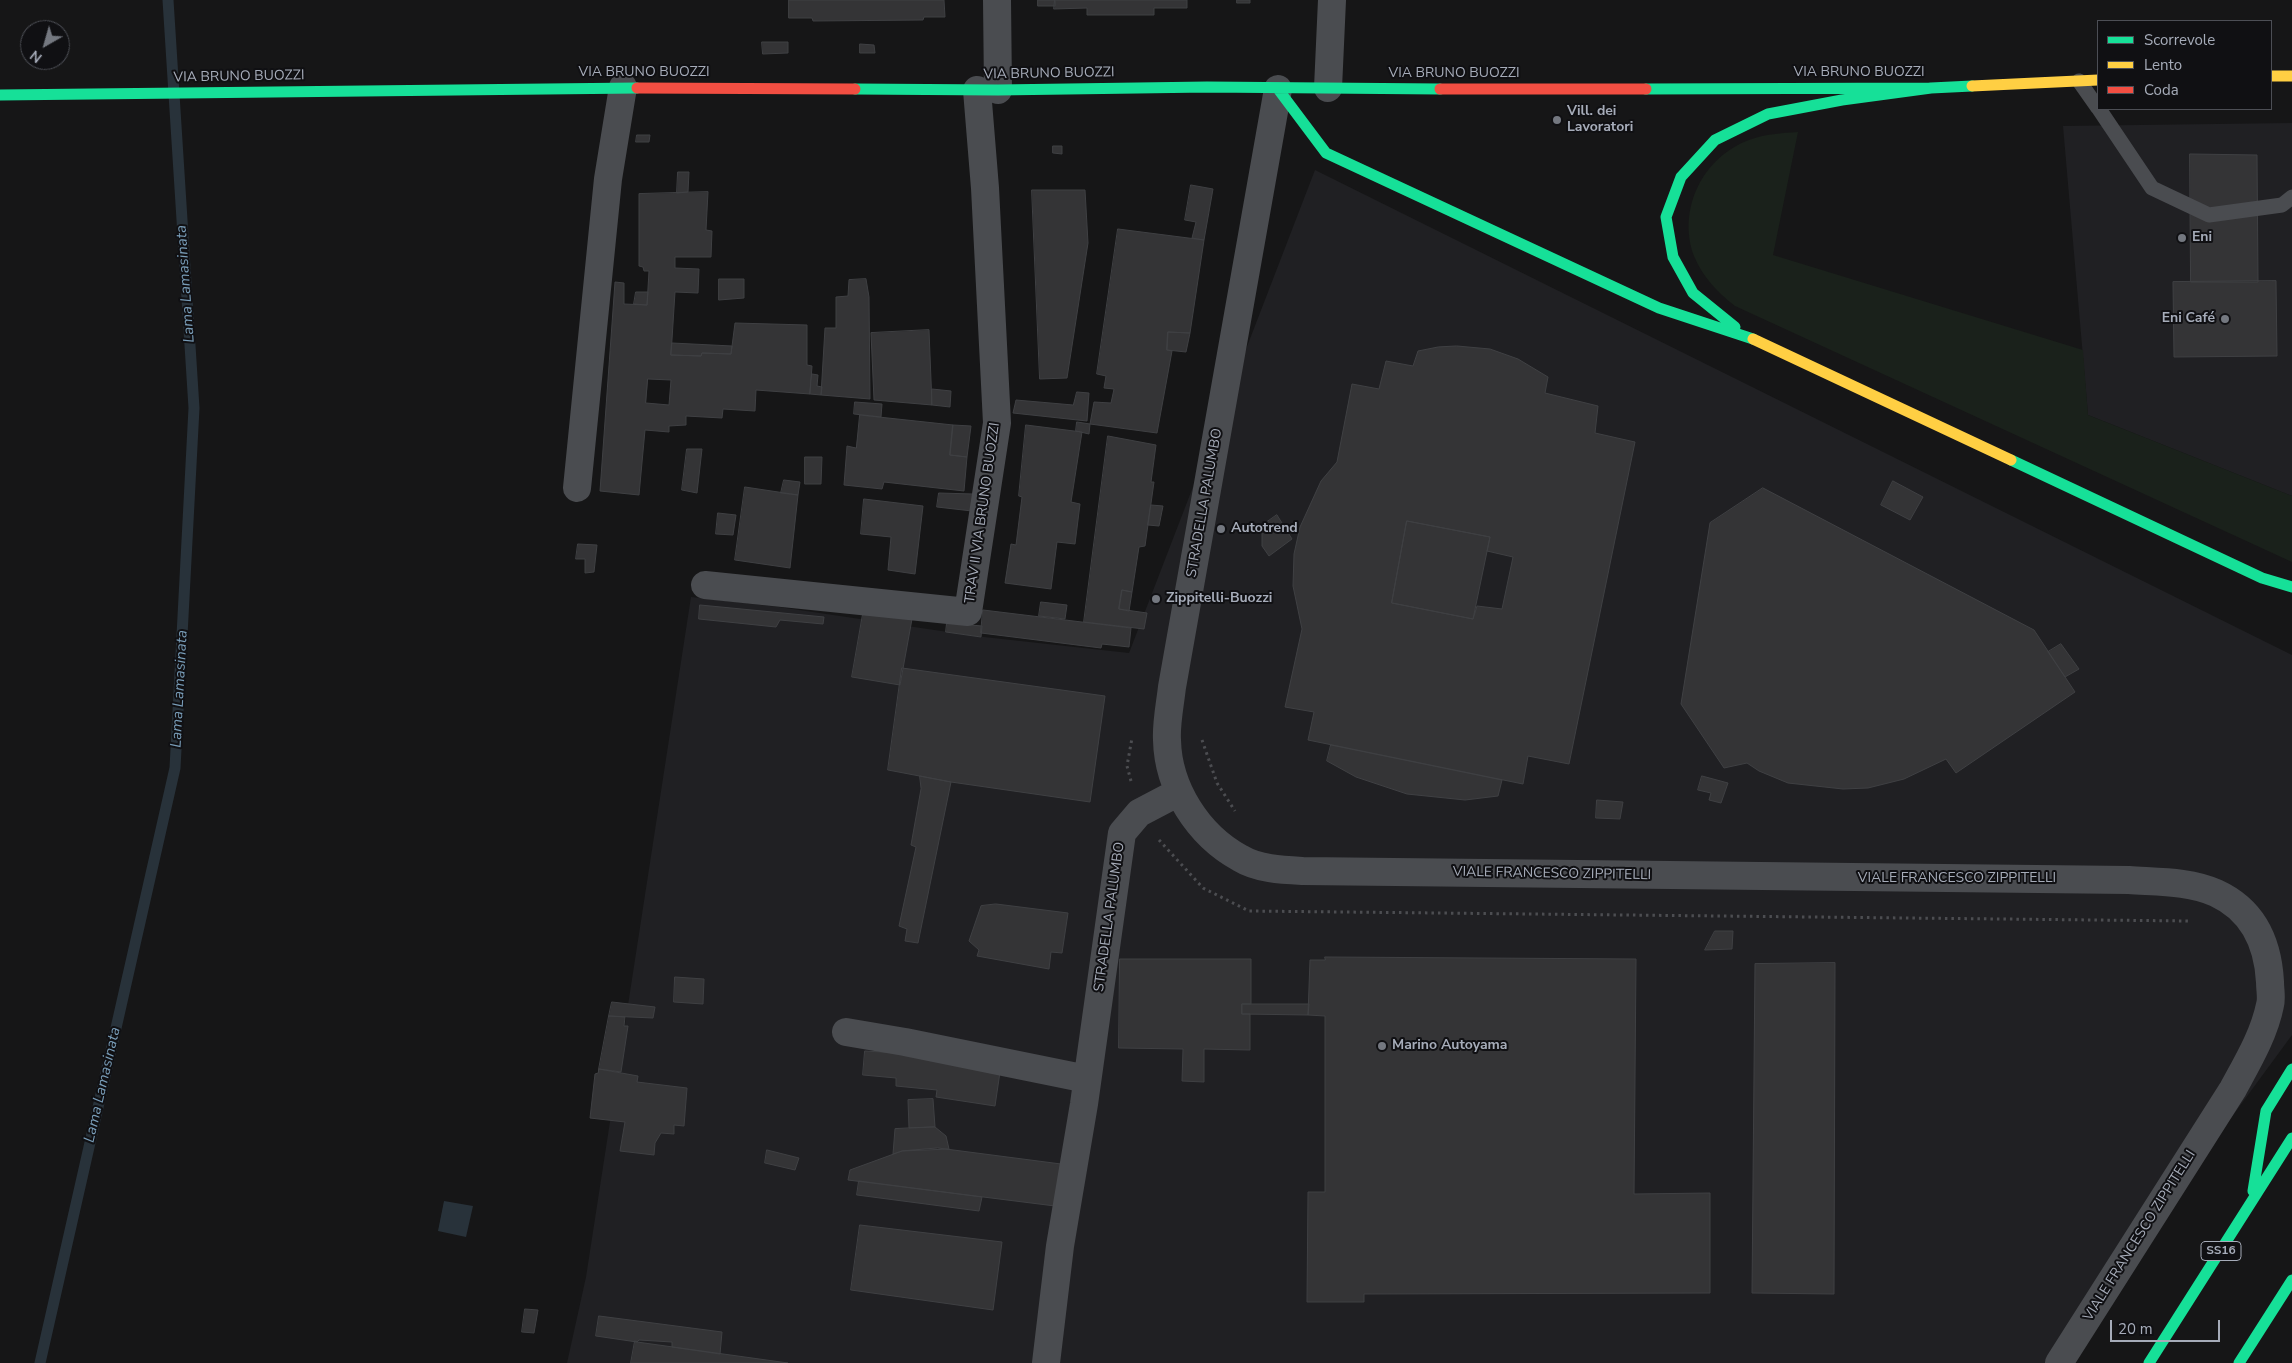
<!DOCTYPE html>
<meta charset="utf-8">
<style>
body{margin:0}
#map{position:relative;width:2292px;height:1363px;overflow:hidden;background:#161617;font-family:"Nunito Sans",sans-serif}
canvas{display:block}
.legend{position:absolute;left:2097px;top:20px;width:175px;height:90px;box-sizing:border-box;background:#101013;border:1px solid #4c4e55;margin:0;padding:6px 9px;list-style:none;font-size:15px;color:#a6acb9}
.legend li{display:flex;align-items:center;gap:10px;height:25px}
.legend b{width:25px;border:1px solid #4c4e55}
.north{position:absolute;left:20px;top:20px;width:50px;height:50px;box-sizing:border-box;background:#101013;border:1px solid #4c4e55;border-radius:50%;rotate:218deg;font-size:14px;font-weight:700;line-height:20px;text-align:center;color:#a6acb9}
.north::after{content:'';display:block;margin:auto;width:18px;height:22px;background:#747880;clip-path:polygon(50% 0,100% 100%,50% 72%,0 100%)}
.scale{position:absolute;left:2110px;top:1320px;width:110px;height:22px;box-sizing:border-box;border:2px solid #a6acb9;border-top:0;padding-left:6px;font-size:15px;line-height:18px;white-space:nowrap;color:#a6acb9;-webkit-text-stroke:4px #101013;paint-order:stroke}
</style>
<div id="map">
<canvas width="2292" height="1363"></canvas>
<ul class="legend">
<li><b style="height:6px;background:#16e098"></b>Scorrevole</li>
<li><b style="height:6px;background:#ffcf43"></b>Lento</li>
<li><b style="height:6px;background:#f24e42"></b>Coda</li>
</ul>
<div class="north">N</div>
<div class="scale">20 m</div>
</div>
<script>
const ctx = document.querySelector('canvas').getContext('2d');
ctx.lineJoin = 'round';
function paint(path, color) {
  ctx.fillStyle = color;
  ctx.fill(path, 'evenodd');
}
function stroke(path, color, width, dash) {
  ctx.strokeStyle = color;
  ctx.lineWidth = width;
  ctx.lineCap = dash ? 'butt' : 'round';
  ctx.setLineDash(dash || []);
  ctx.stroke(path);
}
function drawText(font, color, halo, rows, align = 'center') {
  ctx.font = font + ' "Nunito Sans",sans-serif';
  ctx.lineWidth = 4;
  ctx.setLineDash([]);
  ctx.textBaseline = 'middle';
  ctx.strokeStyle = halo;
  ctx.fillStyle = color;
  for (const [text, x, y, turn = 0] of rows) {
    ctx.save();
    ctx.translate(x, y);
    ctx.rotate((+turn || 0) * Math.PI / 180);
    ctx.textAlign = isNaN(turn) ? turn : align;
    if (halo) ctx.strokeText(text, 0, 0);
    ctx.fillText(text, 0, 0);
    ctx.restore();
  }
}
const built = new Path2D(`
 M2292 123V496L2088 415 2063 126Z
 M1315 170 2292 655V1035L2051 1363H567L586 1277 691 597 779 607 975 636 1129 653Z`);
const green = new Path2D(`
 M1798 132 1773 255 2083 350 2088 415 2292 496V562L1735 306C1718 293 1702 276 1694 256 1677 209 1703 157 1749 140 1765 134 1782 133 1798 132Z`);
const water = new Path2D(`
 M444 1201 473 1206 466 1237 438 1231Z`);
const stream = new Path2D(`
 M40 1363 175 768 194 408 168 0`);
const building = new Path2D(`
 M789 0H944L945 17H924L923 20 813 21 812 18H789Z
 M1038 0H1055V6H1038Z
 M1055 0H1187V8H1154V15H1087V8L1054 9Z
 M1237 0H1250V3H1237Z
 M762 42H788V53L763 54Z
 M860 44 874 45 875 53H860Z
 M637 135H650L649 142H636Z
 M1053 146H1062V154L1053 153Z
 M2190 154 2257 155 2258 282H2191Z
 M678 172H689L688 192 677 193Z
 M1191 185 1213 189 1204 240 1192 238 1196 222 1185 220Z
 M1032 190H1085L1088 243 1067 378 1040 379Z
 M708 192 706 230 712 231 711 257H675V268L699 269 698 293 675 292 671 355 701 356 702 353 731 354 735 323 807 325V365L812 366 810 394 756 390 755 411 723 409 722 418 686 416V425L669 426V432L645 430 639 495 600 491 615 282 624 283V304L647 305 649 271H644L643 267 639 266V194ZM648 379 671 380 669 405 646 403Z
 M1118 229 1204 240 1190 333 1168 332 1167 350 1172 351 1157 433 1090 424 1094 402 1111 403 1114 389 1104 388 1106 376 1097 374Z
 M719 279H744V298L719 300Z
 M866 279 869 297 870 399 821 395 825 328H836V297L848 296 849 280Z
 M2276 281 2277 356 2174 357 2173 282Z
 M636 292H648L647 305 634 304Z
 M929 330 932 405 874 400 871 333Z
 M1168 332 1190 333 1186 352 1167 350Z
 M672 343 732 346 731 354 702 353 701 356 671 355Z
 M1457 346 1490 349 1518 359 1548 377 1545 393 1598 406 1595 433 1635 442 1569 764 1528 756 1523 784 1308 740 1314 712 1285 707 1302 629 1293 586 1294 554 1300 527 1321 481 1337 462 1352 384 1379 389 1386 361 1413 366 1418 351 1438 347ZM1407 521 1490 537 1487 551 1513 557 1502 609 1477 606 1473 619 1392 603Z
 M812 374 818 375 817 386 822 387 821 395 810 394Z
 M932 389 951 391 950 407 932 405Z
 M1077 392 1089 393 1087 421 1013 413 1016 400 1073 405Z
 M855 402 882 404 881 417 854 414Z
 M860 415 953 425 950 455 967 457 964 491 884 482 882 489 844 485 847 446 856 448Z
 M1077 422 1090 424 1089 434 1076 431Z
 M953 425 971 426 967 457 950 455Z
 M1026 425 1082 432 1071 502 1080 504 1075 544 1057 542 1051 589 1005 583 1011 544 1016 545 1022 497 1019 496Z
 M1108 436 1156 445 1151 482H1154L1145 546 1139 547 1132 592 1122 590 1119 609 1147 613 1144 629 1084 622Z
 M687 449H702L697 493 682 490Z
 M805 457H822L821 484H805Z
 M784 480 800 482 798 495 781 493Z
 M1893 481 1923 497 1910 520 1881 505Z
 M745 487 798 495 790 568 735 560Z
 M1763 488 2034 630 2075 692 1956 773 1946 759 1904 779 1868 788 1843 789 1788 783 1759 771 1747 763 1724 768 1681 704 1710 523Z
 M939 493 973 494 972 511 937 507Z
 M864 499 923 506 915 574 888 570 891 537 861 534Z
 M1151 505 1163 506 1159 526 1148 525Z
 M718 513 736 515 733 535 716 534Z
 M1277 515 1292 539 1269 556 1262 546V531L1264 524Z
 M1407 521 1490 537 1473 619 1392 603Z
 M578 544 597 545 594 572 585 573V559H576Z
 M1122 590 1132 592 1129 611 1119 609Z
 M1041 602 1067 605 1065 619 1039 616Z
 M700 605 824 617 823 624 780 620 776 627 699 619Z
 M983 610 1131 628 1129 647 1102 644 1101 648 981 633Z
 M863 614 912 619 900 685 852 677Z
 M947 623 982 626 981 637 946 632Z
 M2061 644 2079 669 2065 677 2048 652Z
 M902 668 1105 696 1090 802 951 782 888 770Z
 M1331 745 1502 780 1498 796 1465 800 1407 794 1356 777 1327 761Z
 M920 776 951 782 918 943 905 941 907 929 899 926 916 847 911 845 921 789Z
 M1702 776 1728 783 1721 803 1709 800 1711 793 1698 790Z
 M1597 800 1623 802 1620 819 1596 818Z
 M996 904 1068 913 1062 953 1051 952 1049 969 977 956 979 950 969 941 981 906Z
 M1715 931H1733L1732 949 1705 950Z
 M1325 957 1636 959 1634 1194 1710 1193V1293L1364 1294V1302H1307L1308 1192H1325V1016L1308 1015 1310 960H1325Z
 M1120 959H1251V1004H1242V1014H1250V1050L1204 1049V1082L1182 1081 1183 1049 1119 1048Z
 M1835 963 1834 1294 1752 1293 1755 964Z
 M675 977 704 979 703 1004 674 1002Z
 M612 1002 655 1007 653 1018 609 1016Z
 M1242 1004H1309L1308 1015 1242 1014Z
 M609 1016 625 1017 624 1026H628L621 1072 599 1069Z
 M865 1051 900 1053 1000 1072 995 1106 936 1097 937 1090 896 1086V1078L863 1075Z
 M599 1069 638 1076 637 1082 687 1088 684 1126 674 1125V1134L661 1133 655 1143 654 1155 620 1151 625 1122 590 1118 595 1074 598 1073Z
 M933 1099 935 1127 909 1128 908 1100Z
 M935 1127 946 1136 949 1149 902 1151 893 1154 895 1129Z
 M938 1148 1061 1164 1055 1206 848 1180 850 1170 902 1151Z
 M767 1150 799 1158 795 1170 765 1163Z
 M859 1181 982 1197 979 1211 857 1195Z
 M860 1225 1002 1242 993 1310 851 1290Z
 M525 1309 538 1310 534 1333 522 1332Z
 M599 1316 722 1332 720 1354 672 1347V1342L639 1340 637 1342 596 1336Z
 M635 1341 637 1342 788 1363H631Z`);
const path = new Path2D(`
 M1202 740 1217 783 1235 811
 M1131 781 1127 766 1132 738
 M1159 840 1203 888 1249 911 2189 921`);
const lane = new Path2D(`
 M2079 81 2098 108
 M2099 109 2152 188 2209 215 2282 205 2292 197`);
const street = new Path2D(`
 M997 0 998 90
 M1328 88 1332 0
 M1278 89 1172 687C1170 705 1166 723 1167 740 1168 788 1198 835 1240 858 1258 869 1282 870 1303 871L2129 880C2157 882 2190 881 2216 893 2253 910 2268 943 2270 982 2270 990 2272 998 2270 1005 2264 1035 2247 1063 2233 1089L2059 1363
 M577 488 608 179 623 87
 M705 585 968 612 997 423 985 188 977 90
 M846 1032 905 1042 1087 1079
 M1046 1363 1060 1246 1084 1104 1122 833 1139 813 1179 792`);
const fast = new Path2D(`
 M855 89 998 90 1207 87 1440 89
 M1278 89 1326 153 1659 308 1753 339
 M1646 89 1931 88 1972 86
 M0 95 637 88
 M1735 327 1693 293 1673 257 1666 217 1681 177 1715 140 1768 114 1842 100 1931 88
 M2011 460 2262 578 2292 587
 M2253 1191 2266 1111 2292 1069
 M2149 1363 2292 1138
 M2239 1363 2292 1280`);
const slow = new Path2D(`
 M2271 76H2292
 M1972 86 2098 80
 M1753 339 2011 460`);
const jam = new Path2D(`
 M637 88 855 89
 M1440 89H1646`);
const markers = [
 [1557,120,5,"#747880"],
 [2182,238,5,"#747880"],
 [2225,319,5,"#747880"],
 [1221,529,5,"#747880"],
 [1156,599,5,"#747880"],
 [1382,1046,5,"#747880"]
];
const shields = [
 [2221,1251,40]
];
const shieldNames = [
 ["SS16",2221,1251]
];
const streetNames = [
 ["VIA BRUNO BUOZZI",644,73],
 ["VIA BRUNO BUOZZI",1859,73],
 ["VIA BRUNO BUOZZI",1049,74,-1],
 ["VIA BRUNO BUOZZI",1454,74],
 ["VIA BRUNO BUOZZI",239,77,-1],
 ["STRADELLA PALUMBO",1205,503,-80],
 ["TRAV II VIA BRUNO BUOZZI",983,513,-82],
 ["VIALE FRANCESCO ZIPPITELLI",1552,874,1],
 ["VIALE FRANCESCO ZIPPITELLI",1957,879],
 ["STRADELLA PALUMBO",1110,917,-82],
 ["VIALE FRANCESCO ZIPPITELLI",2140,1236,-58]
];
const poiNames = [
 ["Vill. dei",1567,112],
 ["Lavoratori",1567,128],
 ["Eni",2192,238],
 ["Eni Café",2215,319,"right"],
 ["Autotrend",1231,529],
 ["Zippitelli-Buozzi",1166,599],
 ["Marino Autoyama",1392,1046]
];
const waterNames = [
 ["Lama Lamasinata",186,284,-94],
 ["Lama Lamasinata",180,689,-87],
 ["Lama Lamasinata",103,1085,-77]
];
paint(built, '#202023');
paint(green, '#1a211b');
paint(water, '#28323a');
stroke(stream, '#28323a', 11);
paint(building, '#343436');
stroke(building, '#3f4043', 1);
stroke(path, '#4c4d51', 3, [2.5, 4]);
stroke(lane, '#4a4c50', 15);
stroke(street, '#4a4c50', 28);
stroke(fast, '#16e098', 11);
stroke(slow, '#ffcf43', 11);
stroke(jam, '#f24e42', 11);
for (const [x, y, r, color] of markers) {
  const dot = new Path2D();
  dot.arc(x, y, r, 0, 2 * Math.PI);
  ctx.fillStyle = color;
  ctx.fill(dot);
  stroke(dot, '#101013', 2);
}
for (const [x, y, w] of shields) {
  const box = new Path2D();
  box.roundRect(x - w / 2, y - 9.5, w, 19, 4);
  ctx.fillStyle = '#101013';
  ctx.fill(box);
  stroke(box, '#a6acb9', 1);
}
drawText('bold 12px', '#a6acb9', null, shieldNames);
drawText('14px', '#a6acb9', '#101013', streetNames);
drawText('bold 14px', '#a6acb9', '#101013', poiNames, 'left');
drawText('italic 15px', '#799db8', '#101013', waterNames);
</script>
